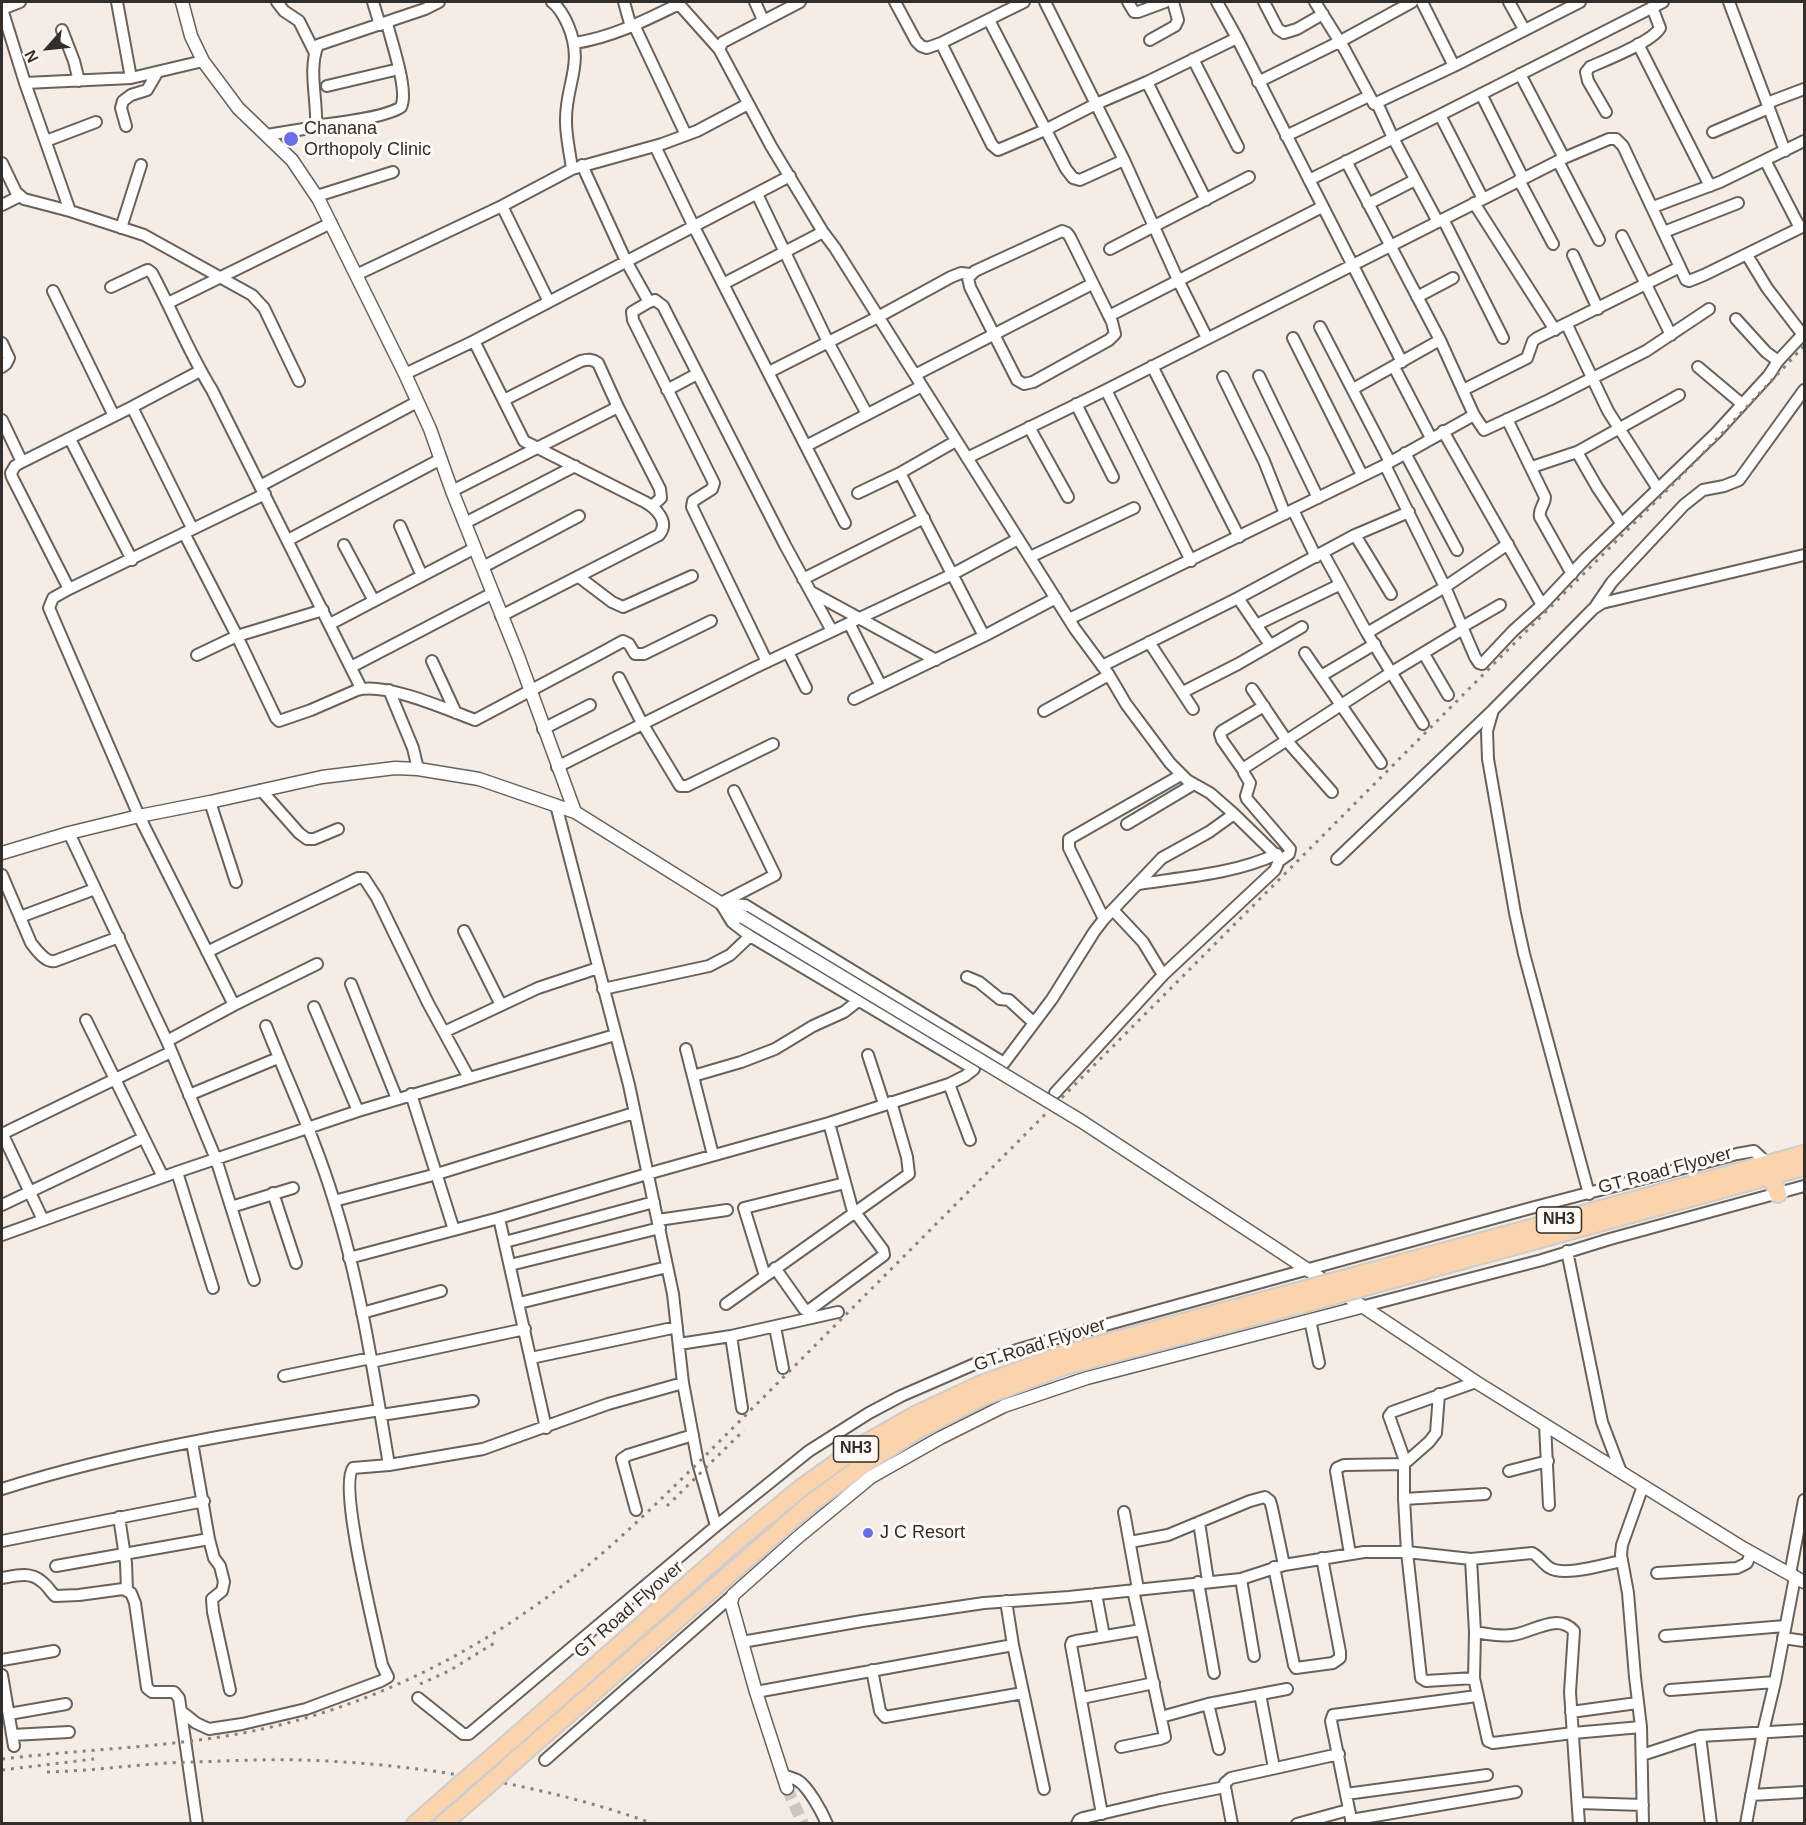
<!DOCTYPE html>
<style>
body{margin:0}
#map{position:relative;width:1806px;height:1825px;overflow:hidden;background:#f4ece5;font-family:Arial,sans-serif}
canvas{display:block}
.frame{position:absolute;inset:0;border:3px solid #312e2b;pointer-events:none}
.north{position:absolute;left:18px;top:18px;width:60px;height:60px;-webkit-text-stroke:4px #fffaf6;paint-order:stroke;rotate:243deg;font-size:16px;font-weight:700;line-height:24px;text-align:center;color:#312e2b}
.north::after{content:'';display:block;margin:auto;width:21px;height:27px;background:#312e2b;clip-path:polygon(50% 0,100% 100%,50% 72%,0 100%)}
</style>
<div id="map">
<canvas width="1806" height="1825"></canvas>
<div class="frame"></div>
<div class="north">N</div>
</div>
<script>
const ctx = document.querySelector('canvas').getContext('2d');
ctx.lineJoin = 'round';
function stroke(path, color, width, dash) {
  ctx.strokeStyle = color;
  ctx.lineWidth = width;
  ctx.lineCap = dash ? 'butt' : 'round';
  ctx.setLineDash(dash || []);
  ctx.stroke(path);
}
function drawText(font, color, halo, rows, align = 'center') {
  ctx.font = font + ' Arial,sans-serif';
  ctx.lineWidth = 6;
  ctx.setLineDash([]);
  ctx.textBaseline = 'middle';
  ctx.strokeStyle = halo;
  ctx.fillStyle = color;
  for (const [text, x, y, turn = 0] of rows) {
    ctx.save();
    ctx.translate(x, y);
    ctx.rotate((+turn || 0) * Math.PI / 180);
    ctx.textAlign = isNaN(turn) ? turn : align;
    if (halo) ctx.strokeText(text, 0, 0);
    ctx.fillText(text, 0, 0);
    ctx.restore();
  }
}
const tertiaryTunnel = new Path2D(`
 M787 1788 803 1824`);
const minor = new Path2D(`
 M117 2 131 78
 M277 2 284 11 299 21 315 53
 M373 2 380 25
 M552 2C560 8 564 16 568 25 585 65 565 84 566 122 566 137 570 153 572 169
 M624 2 631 27
 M677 2 719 49
 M755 2 763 20
 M800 2 723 42 719 49 771 146 823 232 835 248 1075 629 1109 675 1126 704 1170 763 1187 780 1210 793 1234 814 1278 857 1279 861 1275 870 1163 975 1055 1093
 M895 2 916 41 921 46 927 48 941 43 1024 2
 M1045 2 1124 160 1178 280 1207 338
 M1128 2 1134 12H1138L1165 2
 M1217 2 1237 38 1402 362
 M1264 2 1278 29 1284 33 1297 29 1323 14
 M1315 2 1345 50 1374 104 1454 66 1580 2
 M1422 2 1454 66
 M1509 2 1524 29
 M1729 2 1785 151
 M2 9 25 83 70 211
 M2 9 20 2
 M989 20 1066 169 1073 178 1080 180 1124 160
 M634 25 686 135
 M62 30 74 61 79 81
 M1150 40 1175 26 1178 20 1173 2
 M575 43C613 37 644 21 679 4
 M941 43 992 145 998 150 1045 130 1096 104 1147 82 1237 38
 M1638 44 1710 186
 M1193 59 1238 147
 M1520 74 1564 158
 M1147 82 1206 200
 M1258 82 1339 42 1412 2
 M25 83 131 78 203 61
 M327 86 399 69
 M1481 94 1523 178
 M1377 103 1393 138 1438 222
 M1767 103 1804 89
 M1606 112 1588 81 1586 72 1590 67C1606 60 1652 42 1660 28L1652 7
 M1440 115 1483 199
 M126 126 121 108 123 101 131 95 147 90 157 73
 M314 126C335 123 385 118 401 107 409 91 391 41 387 23
 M1713 132 1769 108
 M267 135 310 128 316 123C317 98 308 68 318 45L425 9 439 2
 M1286 136 1369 96
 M46 141 96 122
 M655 146 693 225 845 523
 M1765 160 1800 228
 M1346 161 1440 340 1474 415 1484 430 1549 400 1646 351 1709 309
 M1558 161 1599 240
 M2 163 16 192 24 199 70 211 144 235 252 295 264 308 299 381
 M582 165 626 261 649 302
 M1309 180 1440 115 1663 2
 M1519 180 1553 244
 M757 194 828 342 867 414
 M317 196 393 172
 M1474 203 1555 330
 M1368 204 1415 180
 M2 205 20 196
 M502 206 549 302
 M1653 207 1720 182 1804 141
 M1443 219 1503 338
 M121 228 141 165
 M1062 231 1067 233 1070 237 1112 322 1115 334 1109 340 1033 382 1024 384 1017 380 970 287 968 278 975 271Z
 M1664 232 1738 203
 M1622 236 1671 335
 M1110 249 1249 177
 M1573 255 1598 309
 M1747 255 1767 288 1803 335
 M356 275 502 206 572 169 662 144 697 131 748 104
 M723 284 823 232
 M111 287 145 271 148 270 152 273C173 312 189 353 212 390L361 688
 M53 291 114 416
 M1417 297 1453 278
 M168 303 331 223
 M1109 316 1322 207
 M1736 319 1766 352 1778 361
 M1567 325 1608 411 1658 489
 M1320 327 1390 462
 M1293 338 1362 475
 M474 341 524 441 645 502C656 508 670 522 659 535L501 616
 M2 343 9 358 6 364 2 367
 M1152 366 1239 537
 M1394 367 1431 438
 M1698 367 1742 404
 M769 372 878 317 951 277 961 273 970 274
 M405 374 474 341 790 176
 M915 375 1092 284
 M1259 376 1318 498
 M1223 377 1264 461 1285 514
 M1353 389 1440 340
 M667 390 697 374
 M1106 390 1191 561
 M1463 390 1527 358 1533 341 1537 338 1680 267
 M504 400 581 361C588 359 592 359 598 363L618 407 660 489 661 498 652 506
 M1076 404 1113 477
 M132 407 192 528
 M1507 419 1545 497C1545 505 1538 509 1540 517L1572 574
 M2 420 22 462
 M1029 427 1068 497
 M1443 431 1542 605
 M70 439 132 560
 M806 446 922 386
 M1577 452 1597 487 1621 523
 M1405 453 1457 550
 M967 458 1106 390 1564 158 1609 139H1616L1623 146 1686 280 1689 281 1704 275 1804 226
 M1385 465 1445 587 1475 657 1479 663 1482 664 1513 631 1542 605 1586 558 1716 433 1769 375 1778 361 1804 333
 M1532 467 1577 452 1679 395
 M900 473 984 636
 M260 486 417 402
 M452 491 618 407
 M858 493 900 473 956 441
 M1293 510 1316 557
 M465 523 575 466
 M400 526 422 576
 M184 533 237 636 276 718 279 721 311 710 357 690C385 682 446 709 475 720L603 652 623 641 629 644 635 654H644L711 621
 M1355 535 1391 594
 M288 540 441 459
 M344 545 374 601
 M1323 553 1367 633 1423 724
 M1030 557 1134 508
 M483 567 579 516
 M579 577 612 602 623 607 692 576
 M803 579 924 518
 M69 589 12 477 11 473 15 466 22 462 132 407 200 371
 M811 592 936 660
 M1238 598 1270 645
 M1595 607 1612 582 1684 505 1703 490 1724 486 1739 480 1804 390
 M1069 619 1385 465 1474 415
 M849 623 881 686
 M330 624 475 548
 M1256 625 1339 585
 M1462 627 1500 605
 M1367 633 1445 587 1508 544
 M1149 642 1193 709
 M788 652 806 688
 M1305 653 1381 763
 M1424 654 1448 695
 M197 655 237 636 323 610
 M432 661 456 713
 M767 662 692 507 693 501 712 489 714 483 633 320 632 312 649 302 655 300 663 306 785 545 832 631
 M1102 666 1238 598 1355 535 1409 512
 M351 667 493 593
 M1321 676 1375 644
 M619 678 642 723 680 786H687L773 744
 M1252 689 1287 741 1332 792
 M389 690 413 748 418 769
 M1183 692 1238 664 1302 627
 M854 699 984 636 1056 598
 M1044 711 1109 675
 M543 729 590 705
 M557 767 754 668 951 575 1018 539
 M1243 770 1222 740 1220 734 1222 731 1264 706
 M261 790 299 833 307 839H314L338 829
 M210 802 236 882
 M556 805 629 1085 673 1294 683 1383 698 1463 716 1526
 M1127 824 1194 784
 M69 833 167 1041 216 1159 254 1280
 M1337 859 1493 710
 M1279 861 1289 854 1290 849 1247 799 1246 796 1250 783 1244 773V768L1392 672 1463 629
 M2 875 31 943C37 951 46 963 55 961L119 937
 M1139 884C1185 877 1234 874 1277 854
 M721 903 775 875 734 791
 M722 904 745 905 1004 1063 1052 999 1094 932 1104 919 1162 858 1209 832 1234 814
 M1113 910 1143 942 1163 975
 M20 917 95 889
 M1104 919 1069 848V839L1181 775
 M464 931 501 1005
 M207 952 358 878H364L377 898 428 1003 469 1078
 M967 977 979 982 1000 999 1009 1000 1034 1023
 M351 984 397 1099
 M603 989 709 966 730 955 750 936
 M234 1005 139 816 49 608 53 598 69 589 265 494
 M314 1007 358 1111
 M86 1020 163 1177
 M266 1026C289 1084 316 1141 334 1201 361 1286 374 1376 389 1465
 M444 1032 538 988 598 968
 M167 1041 234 1005 317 964
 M686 1049 713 1155
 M868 1055 884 1104
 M693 1076 741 1062 775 1049 813 1026 844 1012 858 1001
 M949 1084 970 1140
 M411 1094 454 1230
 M189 1095 278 1058
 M2 1133 43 1220
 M2 1134 171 1052
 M177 1172 213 1288
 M273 1193 296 1263
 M1589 1194 1524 954 1515 913 1488 759 1487 731 1493 710 1593 609 1602 603 1804 555
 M334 1201 437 1174 634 1113
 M2 1205 143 1138
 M231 1207 293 1188
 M499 1218 546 1428
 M658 1220 727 1210
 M2 1235 177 1172 358 1111 615 1035
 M505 1242 654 1202
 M1567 1251 1602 1422 1621 1472
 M349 1258 499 1218 647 1174 829 1123 949 1084 965 1076 974 1069 750 936 732 922 721 904
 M510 1265 660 1228
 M775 1268 804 1309 808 1311 884 1255 883 1250 852 1208 829 1123
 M765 1276 744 1208 845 1183
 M519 1303 667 1267
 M726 1304 909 1174 907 1157 891 1102
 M1361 1307 1542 1260 1610 1239 1804 1186
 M362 1313 441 1291
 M1310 1320 1319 1363
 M775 1327 783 1368
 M731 1336 742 1408
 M679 1344 731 1336 838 1312
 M531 1358 677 1327
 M371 1362 525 1329
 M284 1376 371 1358
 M381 1415 473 1401
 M1545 1425 1549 1505
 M192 1442 209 1539 214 1558 220 1566 224 1582 222 1591 212 1599 213 1612 230 1690
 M1509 1471 1548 1461
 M2 1489C125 1450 253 1430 380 1410
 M1404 1499V1458L1389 1416 1392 1412 1476 1382
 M636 1510 622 1459 628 1455 693 1435
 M1124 1512 1138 1589
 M119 1517 126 1563 127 1590
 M1199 1522 1208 1581
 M2 1541 204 1501
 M1130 1542 1168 1535 1250 1501 1265 1497 1270 1501 1272 1508 1284 1565
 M1350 1554 1336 1471 1337 1468 1344 1465 1404 1464 1429 1442 1436 1433 1439 1394
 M1471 1559 1475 1632 1474 1678 1488 1741 1493 1743 1573 1733 1641 1727
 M56 1566 209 1539
 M1274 1567 1294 1665 1296 1668 1333 1663 1340 1658V1652L1322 1558
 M1657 1573 1737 1568 1747 1563 1751 1553
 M1790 1574 1804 1500
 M2 1578C14 1576 30 1571 41 1581 47 1585 50 1591 55 1596L79 1595 123 1589 131 1593 135 1603 147 1688 152 1692H174L179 1698 197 1824
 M1241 1579 1254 1656
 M1198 1582 1214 1673
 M1096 1594 1104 1636
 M1475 1632C1487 1634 1500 1637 1512 1635 1532 1633 1557 1612 1574 1631L1570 1692 1579 1824
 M1665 1636 1785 1626
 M1783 1638 1804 1641
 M742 1642 862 1621 984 1603 1069 1597 1241 1579 1284 1565 1364 1552H1407L1471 1559 1532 1553C1539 1556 1543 1564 1550 1568 1565 1577 1605 1564 1622 1561
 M1013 1645 1044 1789
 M2 1660 54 1651
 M872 1670 880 1711 885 1717 1023 1693
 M2 1675 14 1746
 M1474 1678 1426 1681 1421 1678 1407 1552 1404 1499 1485 1494
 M1670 1690 1775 1682
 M756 1692 1013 1645 1006 1601
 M1260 1694 1274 1768
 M418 1698 463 1734H469L716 1526 809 1451 869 1413 901 1396 984 1360 1047 1341 1531 1208 1737 1154 1754 1151 1768 1164
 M1082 1698 1154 1683
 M1208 1704 1219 1749
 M182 1712 196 1723 209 1729 242 1724 306 1709 381 1681 388 1677 382 1665C376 1635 338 1487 353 1468L389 1465 483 1449 608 1404 683 1383
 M1571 1712 1637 1703
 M9 1714 66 1704
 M1161 1717 1208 1704 1287 1689
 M12 1735 69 1732
 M1700 1736 1711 1824
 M1121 1747 1160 1739 1165 1737 1133 1590
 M1642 1755 1700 1736 1804 1730
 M545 1760 733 1595
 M783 1775C788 1777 793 1778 797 1780 808 1786 822 1812 827 1824
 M1225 1787 1232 1824
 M1346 1794 1487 1775
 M1751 1795 1804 1792
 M1579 1803 1643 1805
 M1102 1814 1071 1645 1072 1642 1076 1641 1141 1630
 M1351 1820 1516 1792
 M1077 1824 1079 1820 1083 1818 1160 1800 1225 1787V1783L1231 1778 1339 1754
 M1297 1824 1348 1810
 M1352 1824 1331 1721 1333 1715 1477 1696
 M1643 1824 1641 1727 1635 1677 1628 1593 1621 1555 1622 1545 1643 1486
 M1746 1824 1763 1732 1775 1682 1795 1577`);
const tertiary = new Path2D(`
 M182 2 191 36 203 61 238 108 292 160 319 200 405 374 430 429 452 491 518 656 575 812
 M2 853 69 833 139 816 210 802 322 777 395 768 418 769 479 779 575 812 743 917
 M1278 1250 1476 1382 1743 1548 1804 1582
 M787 1788 756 1692 731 1603 733 1595 797 1538 871 1477 940 1438 1004 1406 1087 1378 1361 1307`);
const trunk = new Path2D(`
 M1771 1176 1778 1194
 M1383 1268 1804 1154
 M1387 1281 1804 1167
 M499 1751 738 1540 801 1488 857 1448 917 1414 979 1385 1064 1354 1295 1292
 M525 1752 810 1504 867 1462 921 1428 982 1397 1065 1366 1299 1305
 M415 1824 465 1780
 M443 1824 479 1793`);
const rail = new Path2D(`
 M667 1506 744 1430
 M420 1684 449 1671 496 1642
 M2 1759C78 1750 155 1748 232 1735 365 1712 488 1649 592 1562 629 1531 663 1497 698 1463L1693 464 1804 346
 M2 1770 94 1759
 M47 1772C95 1771 144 1763 192 1762 228 1761 265 1759 301 1760 415 1763 547 1785 654 1824`);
const tertiaryBridge = new Path2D(`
 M743 917 1081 1121 1278 1250`);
const trunkBridge = new Path2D(`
 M1295 1292 1383 1268
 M1299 1305 1387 1281
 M465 1780 499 1751
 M479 1793 525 1752`);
const markers = [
 [291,139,8,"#686fe8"],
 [868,1533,6,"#686fe8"]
];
const shields = [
 [1559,1220,45],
 [856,1449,45]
];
const shieldNames = [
 ["NH3",1559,1220],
 ["NH3",856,1449]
];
const poiNames = [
 ["Chanana",304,129],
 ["Orthopoly Clinic",304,150],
 ["J C Resort",880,1533]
];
const streetNames = [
 ["GT Road Flyover",1665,1171,-15],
 ["GT Road Flyover",1040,1345,-18],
 ["GT Road Flyover",629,1610,-41]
];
stroke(tertiaryTunnel, '#cdc6c0', 12, [12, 6]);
stroke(minor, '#69625b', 14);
stroke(tertiary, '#69625b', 15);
stroke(trunk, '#cecdcc', 20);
stroke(minor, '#fff', 10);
stroke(tertiary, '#fff', 12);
stroke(trunk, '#fbd4ae', 16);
stroke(rail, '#88827e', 3, [3, 6]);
stroke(tertiaryBridge, '#69625b', 15, []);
stroke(trunkBridge, '#cecdcc', 20, []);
stroke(tertiaryBridge, '#fff', 12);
stroke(trunkBridge, '#fbd4ae', 16);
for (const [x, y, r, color] of markers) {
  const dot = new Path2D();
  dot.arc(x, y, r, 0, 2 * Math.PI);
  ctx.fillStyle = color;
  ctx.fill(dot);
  stroke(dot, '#fffaf6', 2);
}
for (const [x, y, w] of shields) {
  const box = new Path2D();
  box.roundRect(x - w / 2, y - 13, w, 26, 4.5);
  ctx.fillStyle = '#fffaf6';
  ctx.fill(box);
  stroke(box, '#312e2b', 1.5);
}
drawText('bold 16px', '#312e2b', null, shieldNames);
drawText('18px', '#312e2b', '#fffaf6', poiNames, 'left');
drawText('18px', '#312e2b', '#fffaf6', streetNames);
</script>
